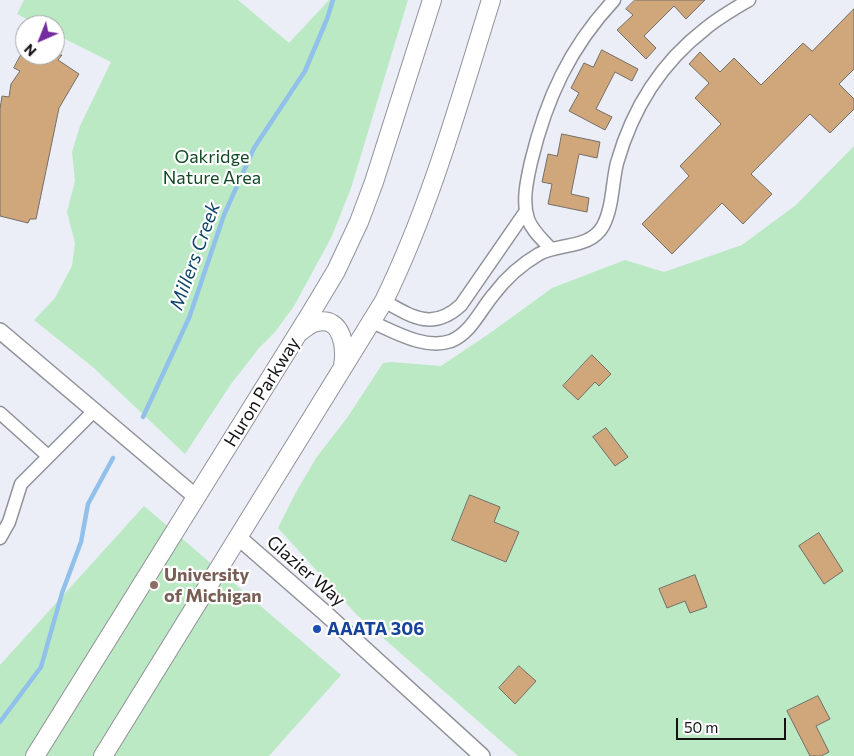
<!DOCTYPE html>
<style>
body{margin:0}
#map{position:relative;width:854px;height:756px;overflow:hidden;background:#ebeef6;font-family:Commissioner,sans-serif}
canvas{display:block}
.north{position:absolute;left:15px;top:15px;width:50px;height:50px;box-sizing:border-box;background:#fff;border:1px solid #a1a1a2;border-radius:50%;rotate:224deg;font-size:14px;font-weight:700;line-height:20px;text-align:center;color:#131316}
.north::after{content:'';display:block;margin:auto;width:18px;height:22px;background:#732ca0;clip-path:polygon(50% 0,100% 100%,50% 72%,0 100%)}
.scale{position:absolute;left:676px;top:718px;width:110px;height:22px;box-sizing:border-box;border:2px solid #131316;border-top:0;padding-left:6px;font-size:15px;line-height:18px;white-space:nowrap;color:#131316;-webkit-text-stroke:4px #fff;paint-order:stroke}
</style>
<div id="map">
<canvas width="854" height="756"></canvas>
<div class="north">N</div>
<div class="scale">50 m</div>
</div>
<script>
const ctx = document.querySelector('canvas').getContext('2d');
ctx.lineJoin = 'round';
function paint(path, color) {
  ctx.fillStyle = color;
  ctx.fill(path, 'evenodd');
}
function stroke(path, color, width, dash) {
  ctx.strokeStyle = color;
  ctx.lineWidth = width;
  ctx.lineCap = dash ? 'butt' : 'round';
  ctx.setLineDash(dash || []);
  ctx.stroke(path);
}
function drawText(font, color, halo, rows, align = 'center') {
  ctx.font = font + ' Commissioner,sans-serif';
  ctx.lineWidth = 4.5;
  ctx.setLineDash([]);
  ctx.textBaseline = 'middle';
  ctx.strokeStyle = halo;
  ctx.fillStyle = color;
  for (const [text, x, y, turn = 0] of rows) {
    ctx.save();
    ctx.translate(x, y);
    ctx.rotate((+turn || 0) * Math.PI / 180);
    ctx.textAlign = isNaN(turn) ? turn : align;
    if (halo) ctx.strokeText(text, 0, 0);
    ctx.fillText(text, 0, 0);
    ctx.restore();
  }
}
const green = new Path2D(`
 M24 0H238L289 43 329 0H408L351 188 332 236 294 306 275 332 259 348 231 384 185 454 94 368 34 320 55 298 72 266 75 243 67 212 75 181 72 152 80 126 111 62 55 34V25H38L17 14Z
 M854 146V756H518L357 615 278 528 295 494 316 458 347 418 383 363 391 362 441 366 493 331 552 288 625 260 664 272 742 245 796 205Z
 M144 506 341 675 269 756H0V665Z`);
const stream = new Path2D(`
 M143 417 189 318 224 215 254 148 305 71 327 19 333 0
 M0 722 41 667 62 593 81 542 88 504 113 458`);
const building = new Path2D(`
 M635 0H705L686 19 674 6 644 36 656 48 646 59 617 30 633 15 626 9Z
 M854 9V69L839 84 854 99V109L830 133 810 114 751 174 772 194 743 224 722 203 672 254 642 224 689 176 680 166 721 124 695 98 709 83 689 64 700 52 720 72 734 58 761 85 803 43 812 51Z
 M602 50 638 69 632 81 615 72 596 109 612 117 605 130 569 111 579 93 571 88 584 63 593 67Z
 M21 55H62L58 60 79 74 59 108 36 219H30L28 223 0 216V109L2 96 9 97 11 84 20 71 14 68Z
 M562 134 600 142 597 158 579 154 571 194 589 198 587 212 548 204 552 184 542 182 548 154 557 156Z
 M592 355 611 374 599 386 595 382 578 400 563 386Z
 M606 428 628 457 615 466 593 437Z
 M470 495 500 507 494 522 519 532 506 562 452 540Z
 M819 533 843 571 824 584 799 546Z
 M695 575 707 607 690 613 685 601 667 608 659 589Z
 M519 666 536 681 515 704 499 688Z
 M818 696 830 719 816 726 829 752 821 756H810L787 711Z`);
const minor = new Path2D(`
 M551 249C543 240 532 231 528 219 522 201 527 180 531 162 546 99 570 47 614 0
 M384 301C412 317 433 331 461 305L526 211
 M372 322C395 332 425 350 451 341 471 333 481 309 494 294 506 278 522 264 539 254 560 243 590 249 603 226 613 207 612 183 617 163 632 110 661 63 705 29 718 18 734 9 749 0
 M0 413 48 456
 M0 538 9 522 21 484 95 410`);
const tertiary = new Path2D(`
 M0 331 196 497
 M238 537 325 613 482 756`);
const secondary = new Path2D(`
 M300 332C305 328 310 323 317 322 343 316 346 349 343 366
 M35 756 312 311 336 271 359 222 374 182 432 0
 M103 756 384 301C431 205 459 102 491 0`);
const markers = [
 [154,585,5,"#8d6e63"],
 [317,629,5,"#1a4fb4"]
];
const parkNames = [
 ["Oakridge",212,157],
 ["Nature Area",212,178]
];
const streetNames = [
 ["Huron Parkway",262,392,-58],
 ["Glazier Way",306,571,41]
];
const educationNames = [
 ["University",164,575],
 ["of Michigan",164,596]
];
const transitNames = [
 ["AAATA 306",327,629]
];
const waterNames = [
 ["Millers Creek",195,256,-70]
];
paint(green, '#bae9c3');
stroke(stream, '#91c1ea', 4.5);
paint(building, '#d0a77a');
stroke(building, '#746e68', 1);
stroke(minor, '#90929a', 15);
stroke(tertiary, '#90929a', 18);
stroke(secondary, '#90929a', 20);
stroke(minor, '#fff', 12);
stroke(tertiary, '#fff', 15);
stroke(secondary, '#fff', 18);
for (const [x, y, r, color] of markers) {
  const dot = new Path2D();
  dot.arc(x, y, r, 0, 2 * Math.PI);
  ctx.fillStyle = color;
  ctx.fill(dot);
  stroke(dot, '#fff', 2);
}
drawText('18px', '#124924', '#fff', parkNames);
drawText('18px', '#131316', '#fff', streetNames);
drawText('bold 18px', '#785e54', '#fff', educationNames, 'left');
drawText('bold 18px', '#164399', '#fff', transitNames, 'left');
drawText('italic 19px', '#0e456b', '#fff', waterNames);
</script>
